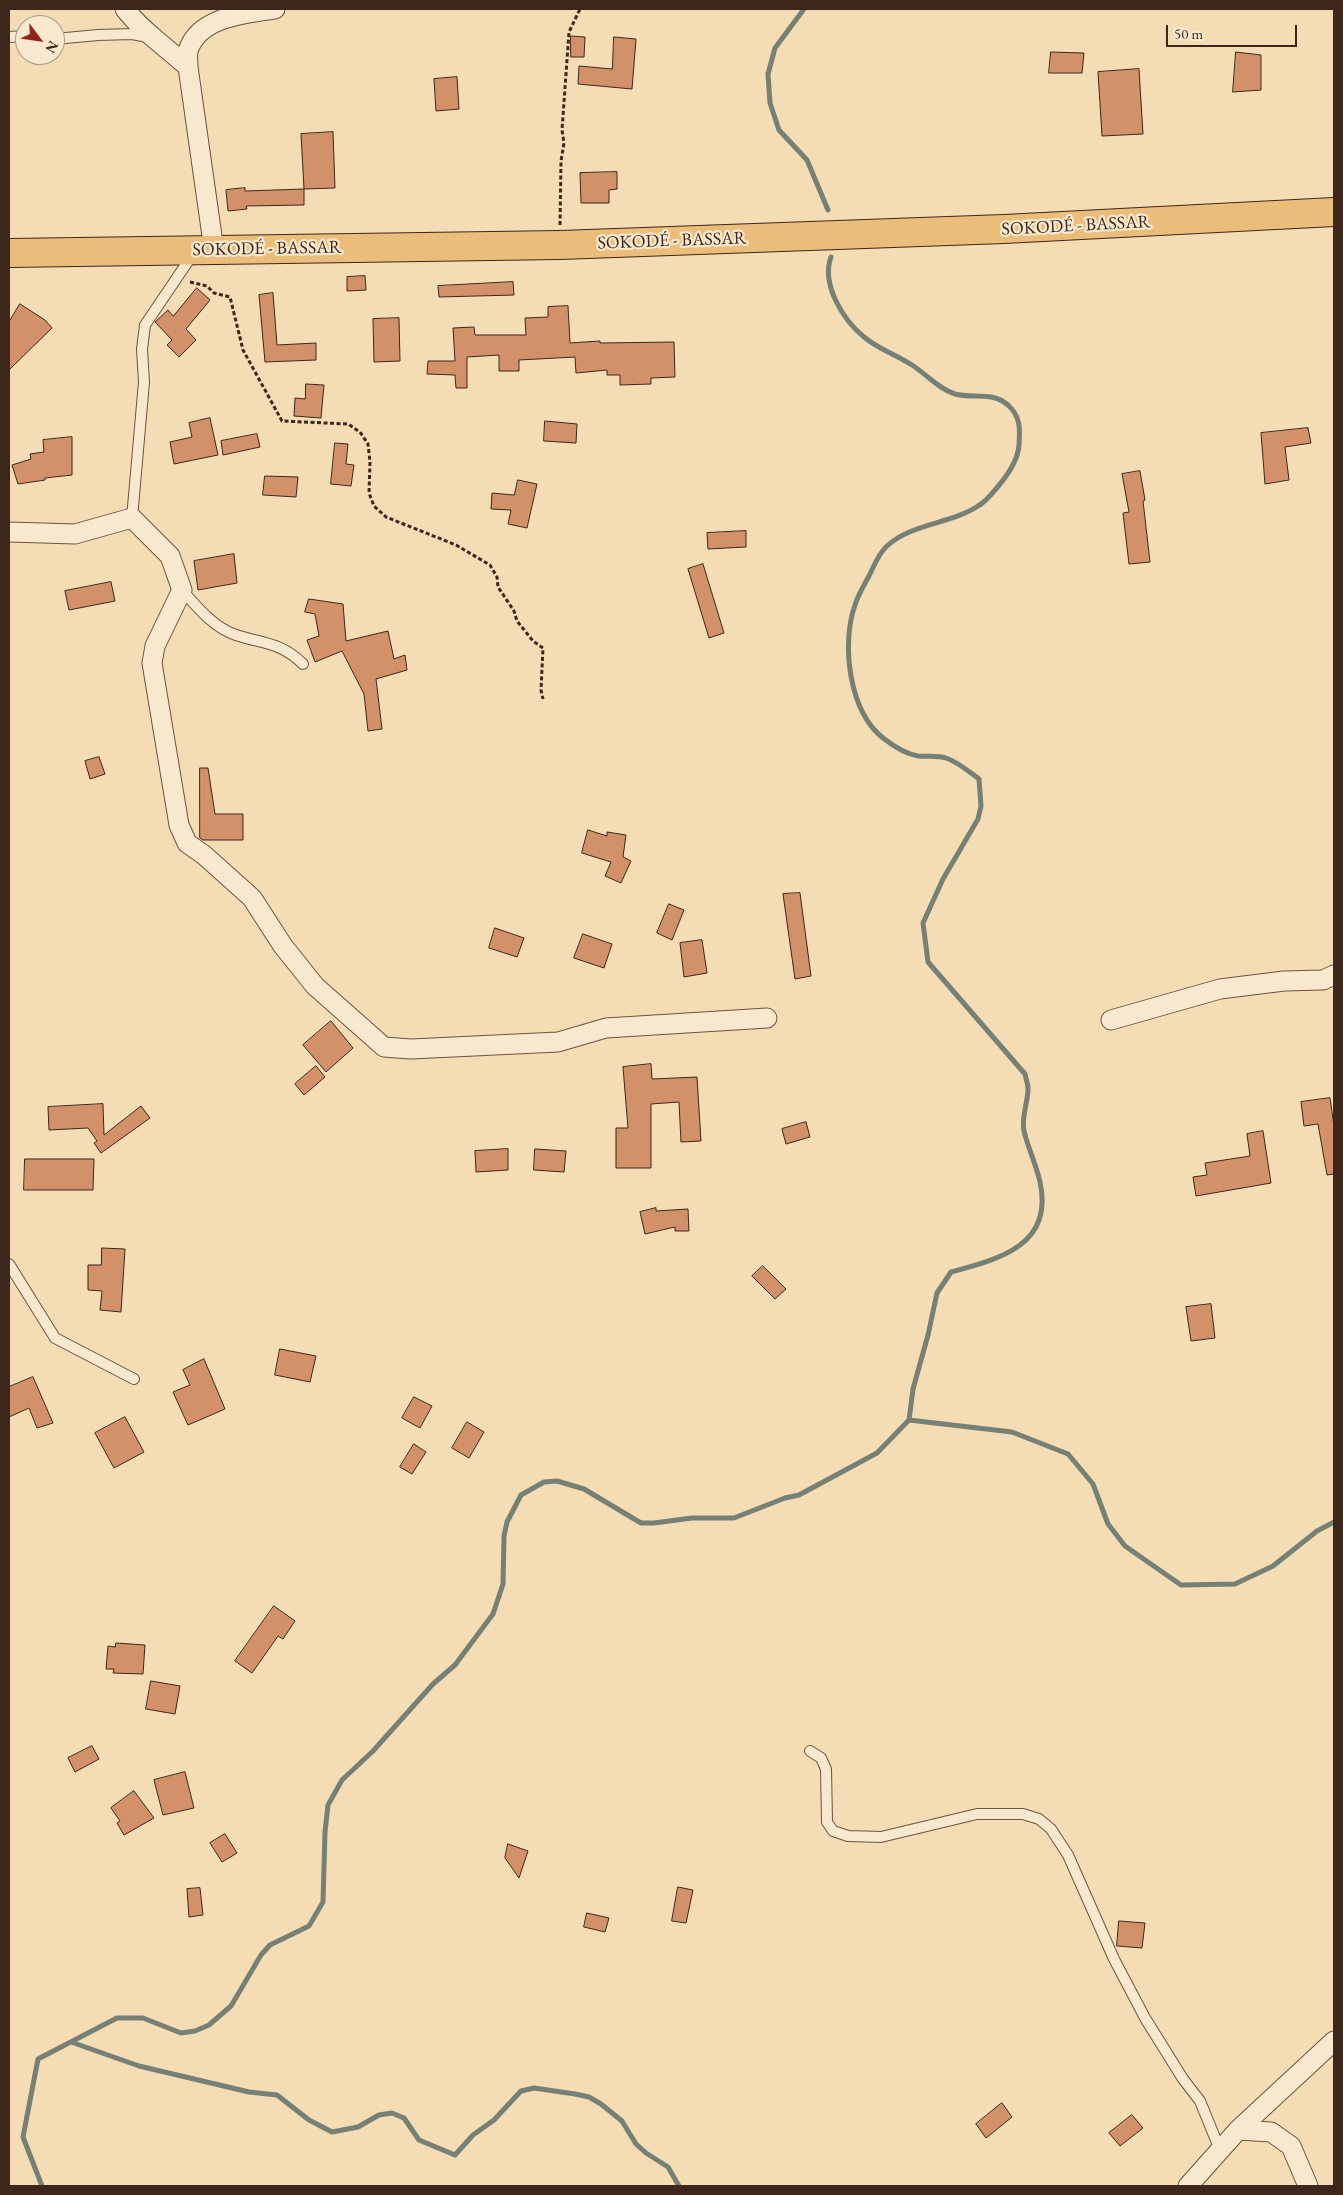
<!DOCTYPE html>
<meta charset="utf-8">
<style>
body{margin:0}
#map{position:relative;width:1343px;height:2195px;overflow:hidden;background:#f4dcb4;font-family:"EB Garamond",serif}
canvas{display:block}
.frame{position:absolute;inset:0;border:10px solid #3d271c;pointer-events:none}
.north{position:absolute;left:15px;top:15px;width:50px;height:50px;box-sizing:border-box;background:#f8e8ce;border:1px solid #ad9b87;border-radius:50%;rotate:121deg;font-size:14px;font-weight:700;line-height:20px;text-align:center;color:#3d271c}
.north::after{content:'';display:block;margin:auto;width:18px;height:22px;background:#8f2418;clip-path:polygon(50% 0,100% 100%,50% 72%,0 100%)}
.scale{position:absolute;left:1166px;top:25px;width:131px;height:22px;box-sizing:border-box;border:2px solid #3d271c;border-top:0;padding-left:6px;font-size:15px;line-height:18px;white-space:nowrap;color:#3d271c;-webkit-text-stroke:4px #f8e8ce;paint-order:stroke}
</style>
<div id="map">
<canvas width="1343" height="2195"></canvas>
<div class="frame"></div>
<div class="north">N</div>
<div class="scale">50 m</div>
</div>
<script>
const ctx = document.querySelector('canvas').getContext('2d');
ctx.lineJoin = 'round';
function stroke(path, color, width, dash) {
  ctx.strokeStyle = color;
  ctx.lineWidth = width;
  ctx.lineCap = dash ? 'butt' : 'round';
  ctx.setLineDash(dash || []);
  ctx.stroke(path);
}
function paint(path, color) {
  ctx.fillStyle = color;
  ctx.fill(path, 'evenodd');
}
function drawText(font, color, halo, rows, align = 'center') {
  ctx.font = font + ' "EB Garamond",serif';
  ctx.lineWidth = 4.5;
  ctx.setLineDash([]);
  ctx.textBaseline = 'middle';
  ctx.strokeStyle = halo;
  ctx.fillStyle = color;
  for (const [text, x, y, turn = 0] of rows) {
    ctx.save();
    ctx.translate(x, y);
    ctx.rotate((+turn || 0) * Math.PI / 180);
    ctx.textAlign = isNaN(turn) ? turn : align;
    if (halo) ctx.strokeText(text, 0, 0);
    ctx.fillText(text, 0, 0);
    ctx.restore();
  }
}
const stream = new Path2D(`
 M804 9 775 48 768 74 770 103 779 130 807 160 828 210
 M909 1420 1012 1432 1068 1454 1093 1484 1108 1524 1125 1546 1181 1585 1235 1584 1273 1566 1317 1531 1334 1522
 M71 2042 139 2066 249 2092 277 2095 309 2120 332 2132 358 2127 379 2115 392 2113 404 2118 419 2140 455 2155 473 2135 494 2120 521 2091 534 2088 575 2094 589 2097 601 2104 622 2121 636 2144 646 2153 668 2167 679 2186
 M42 2186 23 2137 38 2059 117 2018H143L181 2033 195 2031 209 2025 231 2006 261 1955 270 1945 309 1926 323 1902 325 1832 328 1805 342 1780 373 1751 433 1684 455 1665 493 1614 503 1584 504 1536 507 1522 521 1495 544 1482 557 1481 584 1489 641 1523H654L692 1518H734L785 1498 799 1495 877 1453 909 1420 913 1389 928 1335 937 1293 951 1272C1000 1259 1054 1245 1040 1182 1036 1164 1028 1148 1024 1131 1021 1118 1028 1102 1028 1089 1028 1084 1026 1079 1025 1074L928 962 923 923 943 879 978 819 981 806 979 779C968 771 958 762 946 758 937 755 927 757 918 756 906 754 892 745 883 738 849 711 841 644 855 605 858 595 864 585 869 576 874 566 878 554 887 546 912 523 951 524 978 506 987 501 994 491 1000 484 1009 473 1018 459 1019 445 1020 429 1021 417 1008 405 992 391 973 399 955 394 939 389 926 374 912 365 897 355 878 349 864 337 843 320 821 284 831 257`);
const building = new Path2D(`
 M571 36 585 37 584 57H571Z
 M614 37 636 39 632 89 578 84 579 66 612 69Z
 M1051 52 1084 53 1082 73H1049Z
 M1236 52 1261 55V90L1233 92Z
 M1139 69 1143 134 1102 136 1098 72Z
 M457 77 459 109 436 111 434 79Z
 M333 132 335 188 304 189 301 134Z
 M617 172V189L609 190V203H581L580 173Z
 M245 188V191L304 189V205L246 206 247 209 228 211 226 190Z
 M365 276 366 290 347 291V277Z
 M513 282 514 295 439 297 438 286Z
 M197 288 210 300 186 329 196 340 179 357 167 345 172 340 155 322 168 310 173 316Z
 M273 293 277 345 316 343V360L265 362 259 295Z
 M20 304 45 320 52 328 9 370V322Z
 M568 306 570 343 600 341V343L674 342 675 377 651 378V384L620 385V375H607V370L576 373 575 357 519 360V371H499V355L467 357V388H456L455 375 427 374 428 361H455L453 328 474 327 475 335H526L525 318 548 317V307Z
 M399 318 400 361 374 362 373 319Z
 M306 384 324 385 321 418 294 416 295 398 305 399Z
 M210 418 218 455 174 464 170 442 192 437 189 423Z
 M545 421 577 424 576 443 544 441Z
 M1308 428 1311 443 1285 447 1289 480 1265 484 1261 433Z
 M257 434 260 447 223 455 221 441Z
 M72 437V475L45 478V480L18 484 12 465 31 459 30 454 44 452 43 440Z
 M335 443 348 444 346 464 354 465 351 486 331 484Z
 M1140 471 1145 500 1143 501 1150 562 1129 564 1123 513 1129 512 1122 474Z
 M265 476 298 477 296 497 263 495Z
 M518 480 537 484 527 528 508 524 511 510 491 509 492 493 514 495Z
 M746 531V547L708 549 707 533Z
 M234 554 237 583 198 590 194 561Z
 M703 564 724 633 709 638 688 569Z
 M111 582 115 601 69 610 65 591Z
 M309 599 343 604 346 641 388 631 394 659 405 655 407 670 376 679 382 729 368 731 364 694 342 651 315 662 307 640 319 636 315 614 305 612Z
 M99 757 105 774 90 779 85 761Z
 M200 768H208L215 814H243V840H203L200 838Z
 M588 830 607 836V832L626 835 623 857 631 861 621 883 605 876 611 862 582 853Z
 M800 893 811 976 795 979 783 894Z
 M669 904 684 910 672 940 657 933Z
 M495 928 524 938 517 957 489 948Z
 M583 934 612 944 604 968 574 958Z
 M702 940 707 973 684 977 680 943Z
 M331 1021 353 1048 326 1072 303 1045Z
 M651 1064 652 1079 697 1077 701 1141 681 1142 679 1102 651 1104V1168H616V1128H628L623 1067Z
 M316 1066 325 1077 304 1095 295 1084Z
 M1330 1098 1334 1126V1174L1327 1175 1318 1124 1304 1126 1301 1102Z
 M103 1104 104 1135 141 1106 150 1118 101 1153 94 1143 97 1141 88 1128 49 1130 48 1107Z
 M806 1122 810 1137 786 1144 782 1129Z
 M1263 1131 1271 1183 1196 1196 1193 1177 1207 1175 1205 1163 1250 1156 1247 1134Z
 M508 1149V1170L476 1172 475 1151Z
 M535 1149 566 1151 564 1172 534 1170Z
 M25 1159H94L93 1190H24Z
 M656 1208V1211L688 1209 689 1231H675V1227L645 1234 640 1212Z
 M102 1248 125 1249 121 1312 100 1310 102 1291 88 1290V1265H101Z
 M763 1266 786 1289 775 1299 752 1276Z
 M1211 1304 1215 1338 1191 1341 1186 1307Z
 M280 1349 316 1356 310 1382 275 1375Z
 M204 1359 225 1409 188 1425 173 1392 190 1385 183 1370Z
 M33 1377 53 1423 37 1428 29 1408 9 1417V1387Z
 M414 1397 432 1406 420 1428 402 1418Z
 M125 1417 144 1452 114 1468 95 1433Z
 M467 1422 484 1432 469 1458 452 1448Z
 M414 1444 426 1452 412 1474 400 1467Z
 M274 1606 295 1621 283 1639 278 1636 252 1673 235 1661Z
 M116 1643 145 1645 143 1674 113 1673 114 1669H106L108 1646 115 1647Z
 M151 1681 180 1686 175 1714 146 1709Z
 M92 1746 99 1759 75 1772 68 1758Z
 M185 1772 194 1808 163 1815 154 1780Z
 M134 1791 154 1818 124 1835 117 1823 120 1821 111 1808Z
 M225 1834 237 1853 222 1862 210 1843Z
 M508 1844 528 1851 519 1878 505 1858Z
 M678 1887 693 1890 686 1923 672 1921Z
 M200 1888 203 1915 189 1917 187 1889Z
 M587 1913 609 1918 605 1932 584 1927Z
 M1119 1921 1145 1923 1142 1948 1117 1946Z
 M1002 2103 1012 2117 986 2138 976 2124Z
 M1132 2115 1143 2128 1120 2146 1109 2133Z`);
const path = new Path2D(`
 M560 225 561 161 564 143 562 130 569 32 580 9
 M190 282 207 286 214 293 230 297 243 350 282 421 348 424 360 432 368 444 370 462 369 493 374 506 386 517 456 545 490 565 497 577 498 587 514 611 517 621 533 641 543 648 541 690 543 699`);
const service = new Path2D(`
 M9 37 25 36
 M55 39 98 35 132 34 148 37
 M132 518 144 382 142 349 145 325 193 254
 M182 590C197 607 213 627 236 635 263 644 281 642 303 664
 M9 1264 55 1338 134 1379
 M810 1751 821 1758 826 1769 827 1822 833 1831 848 1836 881 1837 977 1814H1023L1039 1819 1051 1829 1068 1855 1114 1959 1145 2018 1183 2079 1200 2101 1220 2150`);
const minor = new Path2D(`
 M125 9C143 32 167 48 188 67L214 250
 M188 67C188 62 187 56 188 51 198 17 245 13 275 9
 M9 532 75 534 132 518 170 556 182 590 155 646 152 663 179 825 187 843 204 855 252 898 283 946 315 986 384 1047 411 1049 558 1042 606 1028 767 1018
 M1111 1020 1220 989 1284 981 1323 980 1334 975
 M1238 2130 1271 2132 1291 2146 1308 2186
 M1188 2186 1238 2130 1334 2041`);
const primary = new Path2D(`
 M9 253 560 245 1004 229 1334 212`);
const streetNames = [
 ["SOKODÉ - BASSAR",1076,226,-3],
 ["SOKODÉ - BASSAR",672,241,-2],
 ["SOKODÉ - BASSAR",267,249,-1]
];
stroke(stream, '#768075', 5);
paint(building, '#d29168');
stroke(building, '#3d271c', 1);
stroke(service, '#6b5442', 12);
stroke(minor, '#6b5442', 21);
stroke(primary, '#3d271c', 30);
stroke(path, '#3d271c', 3, [4, 2.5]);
stroke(service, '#f8e8ce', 10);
stroke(minor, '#f8e8ce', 19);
stroke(primary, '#eabe7a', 28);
drawText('18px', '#3d271c', '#f8e8ce', streetNames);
</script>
